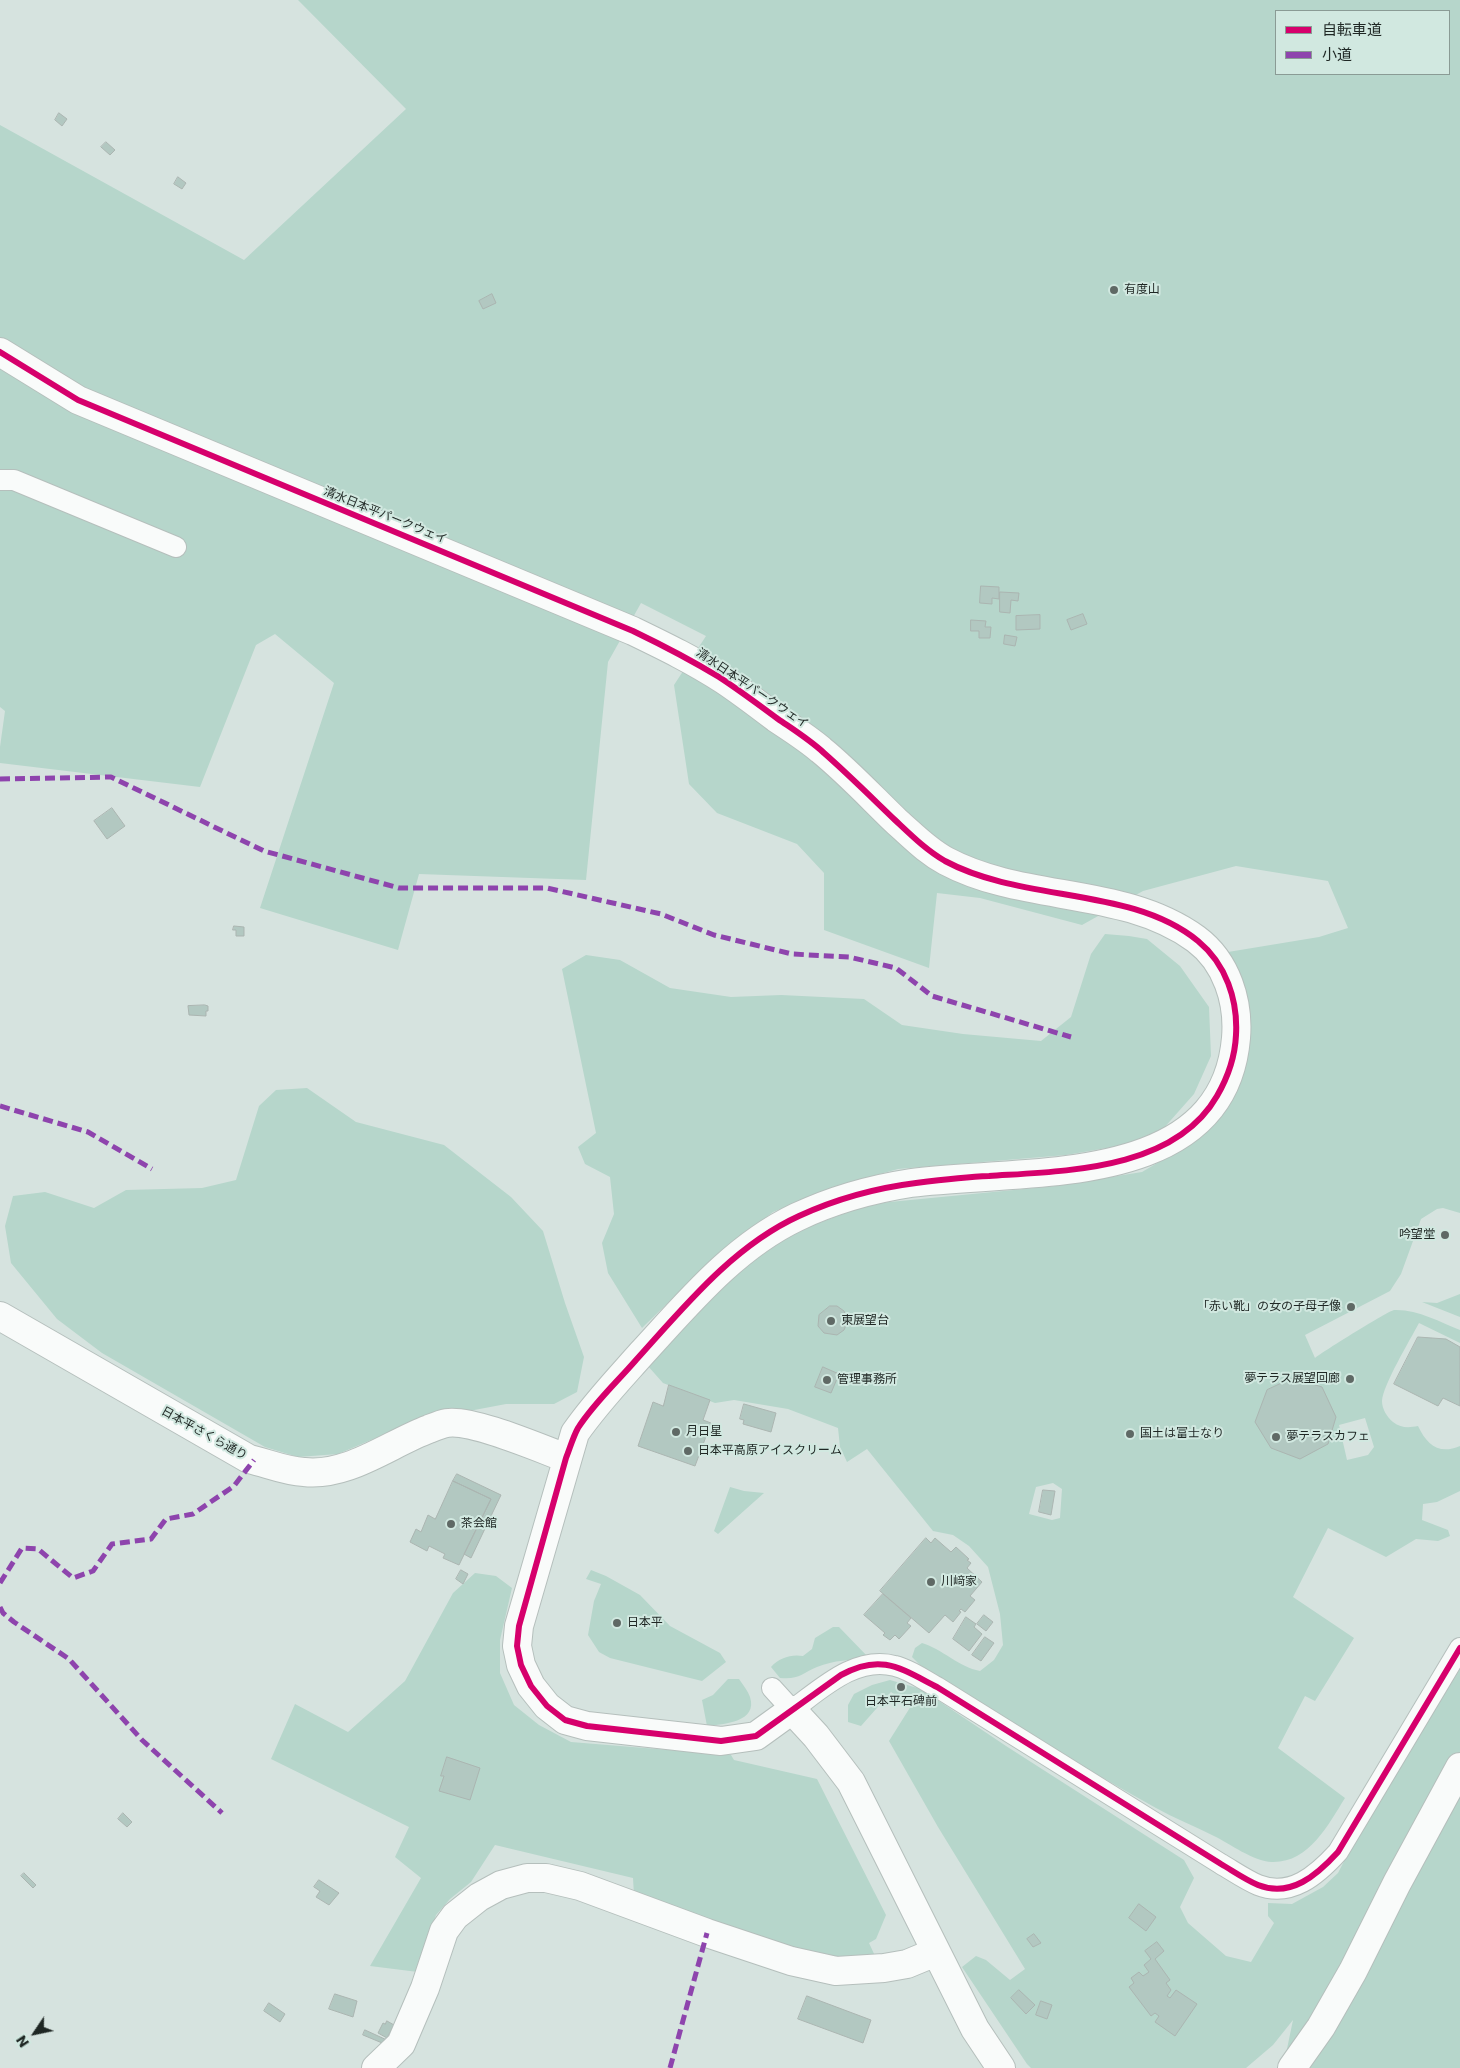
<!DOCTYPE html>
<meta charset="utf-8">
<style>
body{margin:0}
#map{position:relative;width:1460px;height:2068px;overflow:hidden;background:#d6e3df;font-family:Poppins,"Noto Sans JP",sans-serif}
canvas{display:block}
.legend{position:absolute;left:1275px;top:10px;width:175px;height:65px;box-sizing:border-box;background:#d1e8e0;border:1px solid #8a9b95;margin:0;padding:6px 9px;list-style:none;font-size:15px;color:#1f2724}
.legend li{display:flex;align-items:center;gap:10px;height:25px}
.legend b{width:25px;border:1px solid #8a9b95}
.north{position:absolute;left:10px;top:2008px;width:50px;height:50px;-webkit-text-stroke:4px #d1e8e0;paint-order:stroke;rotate:236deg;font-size:14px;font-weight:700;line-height:20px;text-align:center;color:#1f2724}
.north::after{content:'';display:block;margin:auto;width:18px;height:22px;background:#1f2724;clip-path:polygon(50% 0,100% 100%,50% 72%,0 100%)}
</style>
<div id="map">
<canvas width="1460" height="2068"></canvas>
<ul class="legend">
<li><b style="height:6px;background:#d6006c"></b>自転車道</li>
<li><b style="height:6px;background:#8e44ad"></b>小道</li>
</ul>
<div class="north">N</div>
</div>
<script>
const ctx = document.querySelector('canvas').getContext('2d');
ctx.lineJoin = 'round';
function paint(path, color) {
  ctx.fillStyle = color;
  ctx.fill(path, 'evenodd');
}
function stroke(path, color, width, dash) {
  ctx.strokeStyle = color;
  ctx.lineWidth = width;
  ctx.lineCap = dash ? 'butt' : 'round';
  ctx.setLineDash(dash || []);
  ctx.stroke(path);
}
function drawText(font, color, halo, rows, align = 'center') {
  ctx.font = font + ' Poppins,"Noto Sans JP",sans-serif';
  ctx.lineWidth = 4;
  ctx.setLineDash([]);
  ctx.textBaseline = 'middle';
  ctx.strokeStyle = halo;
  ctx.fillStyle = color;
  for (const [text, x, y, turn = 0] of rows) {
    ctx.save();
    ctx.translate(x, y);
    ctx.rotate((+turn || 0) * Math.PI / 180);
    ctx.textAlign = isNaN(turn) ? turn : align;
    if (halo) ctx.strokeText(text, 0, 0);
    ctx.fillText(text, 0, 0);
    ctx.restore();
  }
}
const green = new Path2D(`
 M298 0H1460V1213L1443 1208 1437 1209 1421 1219 1401 1274 1390 1291 1305 1335 1315 1358C1324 1351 1388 1311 1394 1310 1417 1309 1440 1322 1460 1330V1343L1419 1323C1410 1340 1383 1385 1382 1401 1382 1409 1387 1417 1393 1422 1401 1428 1408 1428 1418 1426 1427 1445 1439 1455 1460 1446V1491L1437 1502 1423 1504 1422 1520 1448 1530 1450 1536 1438 1541 1416 1539 1386 1557 1328 1528 1293 1597 1354 1638 1315 1701 1305 1696 1278 1748 1345 1798C1328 1825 1309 1863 1272 1862 1253 1861 1230 1844 1214 1836 1194 1826 1174 1818 1156 1808 1075 1763 997 1715 920 1665L912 1657 915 1648 922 1643C942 1649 959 1667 980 1671L994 1660 1003 1645 1000 1614 988 1567 969 1546 953 1535 933 1531 867 1449 847 1462 840 1447 838 1428 788 1409 734 1400 715 1403 663 1383 647 1365 726 1280 795 1232 869 1204 1055 1186 1142 1172 1203 1136 1223 1100 1246 1002 1228 952 1319 937 1348 928 1328 881 1236 866 1143 891 1082 925 980 898 937 893 929 968 824 930V873L797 844 717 813 689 784 674 685 706 636 641 603 608 662 586 880 419 874 398 950 260 908 334 683 275 634 256 645 200 787 0 763V747L5 711 0 707V125L244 260 406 109ZM1276 11H1449V74H1276ZM1365 1418 1374 1447 1368 1455 1347 1460 1339 1425ZM1053 1483 1062 1489 1060 1518 1052 1520 1029 1514 1036 1487Z
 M1105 934 1129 936 1147 939 1180 966 1209 1007 1211 1056 1194 1094 1163 1129 1124 1145 1066 1155 898 1169 840 1185 773 1212 713 1259 642 1328 608 1273 602 1243 614 1214 610 1177 585 1164 578 1147 596 1133 562 969 586 955 620 960 670 988 731 997 781 995 864 999 902 1025 963 1034 1041 1041 1071 1017 1091 954Z
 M307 1088 356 1122 444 1145 511 1197 543 1231 565 1303 584 1357 577 1392 554 1404H506L469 1411 444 1409 338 1454 298 1457 265 1447 102 1353 57 1319 11 1263 5 1226 13 1196 45 1192 94 1208 126 1190 202 1188 236 1180 259 1106 276 1090Z
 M1460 1294V1317L1422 1302 1437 1303Z
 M730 1487 744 1491 764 1493 718 1534 714 1531Z
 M591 1570 606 1576 640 1595 670 1626 720 1653 726 1662 702 1681 610 1658 599 1652 588 1635 594 1601 601 1584 586 1579Z
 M475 1573 496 1576 512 1588 500 1640V1673L514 1705 539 1725 571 1742 731 1755 734 1760 817 1779 886 1915 876 1939 869 1943 876 1958 837 1960 789 1949 634 1895 633 1878 495 1845 471 1882 450 1899 436 1915 418 1972 370 1966 421 1878 395 1857 409 1827 271 1759 295 1704 348 1732 405 1681 453 1593Z
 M833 1627H839L869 1658C851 1660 834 1660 817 1667 802 1673 799 1680 780 1678L771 1667C779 1658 791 1654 803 1656L812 1649 815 1638Z
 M1460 1669V2068H1283L1293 2020 1273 2045 1246 2068H1031L1027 2064 962 1967 976 1956 986 1960 1010 1980 1025 1969 938 1827 889 1741 911 1706 891 1692 861 1726 848 1722V1705L854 1694 872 1685 890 1680 921 1689 1006 1746 1184 1860 1194 1878 1180 1907 1188 1923 1226 1956 1251 1962 1274 1923 1268 1916V1903L1292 1904 1323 1887 1338 1873 1358 1834Z
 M728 1679H739C743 1685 748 1691 750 1697 758 1722 724 1724 707 1726L702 1700 713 1695Z`);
const building = new Path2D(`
 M59 113 67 119 62 126 55 120Z
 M106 142 115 150 110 155 101 147Z
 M178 177 186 183 182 189 174 184Z
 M492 294 496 303 483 309 479 301Z
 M981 586 999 587V599L992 598V604L980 603Z
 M1000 592 1019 593 1018 601 1011 600 1010 613 1000 612Z
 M1083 614 1087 624 1071 630 1067 620Z
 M1040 615V629L1016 630V616Z
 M971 620 986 621 985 627H991L990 638H979V631H971Z
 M1005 635 1017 637 1015 646 1004 644Z
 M112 808 125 826 107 839 94 821Z
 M234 926 244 927V936H236V930H233Z
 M205 1005 208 1006V1011H206V1016L189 1015 188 1006Z
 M830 1306H837L844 1311 848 1320 844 1330 837 1335 824 1333 818 1326 819 1315Z
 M1418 1337 1446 1339 1460 1347V1406L1443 1398 1438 1406 1394 1384Z
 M823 1367 839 1374 831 1393 815 1387Z
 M1293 1378 1322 1387 1336 1417 1328 1444 1300 1459 1271 1448 1255 1422 1267 1390Z
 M669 1385 710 1400 703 1420 711 1423 695 1466 638 1446 653 1402 663 1406Z
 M744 1404 776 1413 771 1432 743 1424 744 1420 740 1419Z
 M457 1474 501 1495 471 1558 464 1554 491 1499 453 1481Z
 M453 1481 491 1499 459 1565 443 1558 445 1554 429 1546 427 1551 410 1542 416 1529 421 1532 428 1515 435 1519Z
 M1043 1490 1055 1491 1051 1515 1039 1512Z
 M926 1538 931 1543 935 1538 951 1552 956 1547 969 1559 967 1560 971 1563 967 1568 982 1582 970 1596 975 1600 965 1612 961 1609 959 1611 961 1612 953 1622 945 1615 929 1633 880 1591Z
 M461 1570 468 1574 463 1584 456 1579Z
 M883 1594 911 1618 907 1623 911 1626 899 1639 895 1635 890 1640 883 1635 885 1633 864 1615Z
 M984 1615 993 1622 986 1631 977 1624Z
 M966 1617 976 1624 974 1627 982 1634 969 1651 953 1639Z
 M985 1637 994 1643 981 1661 972 1655Z
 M447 1757 480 1768 470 1800 439 1791 444 1776H441Z
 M123 1813 132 1822 127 1827 118 1819Z
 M24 1873 36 1885 33 1888 21 1876Z
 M319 1880 339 1893 329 1905 316 1897 320 1891 314 1887Z
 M1139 1904 1156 1917 1146 1931 1129 1918Z
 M1034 1934 1041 1943 1033 1947 1027 1939Z
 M1157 1942 1164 1951 1155 1959 1170 1980 1166 1983 1171 1990 1167 1996 1170 1998 1176 1990 1197 2004 1175 2036 1155 2022 1159 2016 1155 2013 1151 2016 1129 1987 1134 1983 1131 1978 1139 1972 1143 1976 1149 1972 1144 1965 1151 1959 1145 1951Z
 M1019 1990 1035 2005 1026 2014 1011 1998Z
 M335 1994 357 2001 353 2017 329 2009Z
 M807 1996 871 2020 863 2043 798 2019Z
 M1041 2001 1052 2005 1047 2019 1036 2015Z
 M269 2003 285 2014 280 2022 264 2011Z
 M387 2021 394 2025 387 2038 378 2033 383 2023 385 2024Z
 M365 2030 389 2041 387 2045 363 2035Z`);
const street = new Path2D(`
 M0 480H14L176 547
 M772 1688 792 1710C821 1689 856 1655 895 1666 909 1669 924 1680 937 1687L1221 1864C1233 1871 1246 1880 1258 1885 1291 1898 1317 1875 1338 1852L1460 1648`);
const secondary = new Path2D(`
 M0 352 78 400 633 631C664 646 695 661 724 680 742 692 759 705 776 718 791 728 807 738 821 750 848 772 872 798 897 822 913 836 927 851 946 861 1025 903 1123 886 1196 939 1227 962 1239 1002 1236 1038 1223 1192 1019 1168 911 1183 872 1189 833 1200 797 1217 734 1247 688 1303 642 1353 619 1379 595 1404 575 1433L519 1626 517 1646 521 1665 531 1686 547 1706 565 1720 587 1726 721 1741 756 1736 792 1710 816 1736 851 1782 975 2029 1001 2068
 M0 1316 249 1459C267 1463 285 1471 304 1472 348 1477 389 1444 429 1429 434 1427 441 1424 447 1423 472 1419 539 1448 566 1458
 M376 2068 401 2044 425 1988 444 1931 455 1916 479 1897 501 1885 527 1878H546L580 1886 707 1933 791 1961 836 1971 884 1968 907 1964 936 1952
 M1292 2068 1321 2027 1353 1971 1397 1883 1460 1767`);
const quiet = new Path2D(`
 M0 779 111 777 264 851 399 888H547L661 914 714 935 792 954 849 957 896 968 932 996 1071 1037
 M0 1106 88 1132 152 1169
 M0 1583 22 1548 38 1549 73 1578 93 1571 112 1544 151 1539 166 1519 193 1514 234 1486 254 1460
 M0 1607 3 1613 14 1622 69 1659 142 1740 222 1813
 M670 2068 707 1933`);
const cycleway = new Path2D(`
 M0 352 78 400 633 631C662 645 691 660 719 677 739 690 759 705 778 719 794 730 810 740 824 753 848 774 871 797 895 820 911 835 926 850 945 861 1023 903 1131 886 1198 941 1226 964 1238 1000 1236 1035 1235 1057 1228 1077 1217 1096 1174 1171 1064 1171 989 1176 965 1177 940 1180 916 1183 876 1188 836 1199 799 1216 733 1246 684 1307 636 1360 617 1382 594 1403 578 1428 573 1437 570 1448 566 1458L519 1626 517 1646 521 1665 531 1686 547 1706 565 1720 587 1726 721 1741 756 1736 841 1675C881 1653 900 1668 937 1687L1221 1864C1233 1871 1246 1880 1258 1885 1291 1898 1317 1875 1338 1852L1460 1648`);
const markers = [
 [1114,290,5,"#5f6965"],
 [1445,1235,5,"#5f6965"],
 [1351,1307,5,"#5f6965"],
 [831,1321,5,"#5f6965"],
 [1350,1379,5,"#5f6965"],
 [827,1380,5,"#5f6965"],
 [676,1432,5,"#5f6965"],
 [1130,1434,5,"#5f6965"],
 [1276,1437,5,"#5f6965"],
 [688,1451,5,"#5f6965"],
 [451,1524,5,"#5f6965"],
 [931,1582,5,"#5f6965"],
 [617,1623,5,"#5f6965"],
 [901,1687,5,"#5f6965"]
];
const poiNames = [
 ["有度山",1124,290],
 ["吟望堂",1435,1235,"right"],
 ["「赤い靴」の女の子母子像",1341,1307,"right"],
 ["東展望台",841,1321],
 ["夢テラス展望回廊",1340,1379,"right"],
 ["管理事務所",837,1380],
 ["月日星",686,1432],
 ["国土は富士なり",1140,1434],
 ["夢テラスカフェ",1286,1437],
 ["日本平高原アイスクリーム",698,1451],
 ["茶会館",461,1524],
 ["川﨑家",941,1582],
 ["日本平",627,1623],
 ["日本平石碑前",901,1702,"center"]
];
const streetNames = [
 ["清水日本平パークウェイ",385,516,22],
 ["清水日本平パークウェイ",752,689,34],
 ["日本平さくら通り",204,1434,29]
];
paint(green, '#b6d6cb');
paint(building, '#b2c8c1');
stroke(building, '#abb5b1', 1);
stroke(street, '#b5bfbc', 22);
stroke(secondary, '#b5bfbc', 30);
stroke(street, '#f9fbfa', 20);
stroke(secondary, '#f9fbfa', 28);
stroke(quiet, '#8e44ad', 5, [10, 5]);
stroke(cycleway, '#d6006c', 6);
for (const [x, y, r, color] of markers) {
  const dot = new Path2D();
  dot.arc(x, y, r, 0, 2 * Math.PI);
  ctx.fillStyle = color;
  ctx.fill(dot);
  stroke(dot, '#d1e8e0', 2);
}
drawText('12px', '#1f2724', '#d1e8e0', poiNames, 'left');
drawText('12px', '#1f2724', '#d1e8e0', streetNames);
</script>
